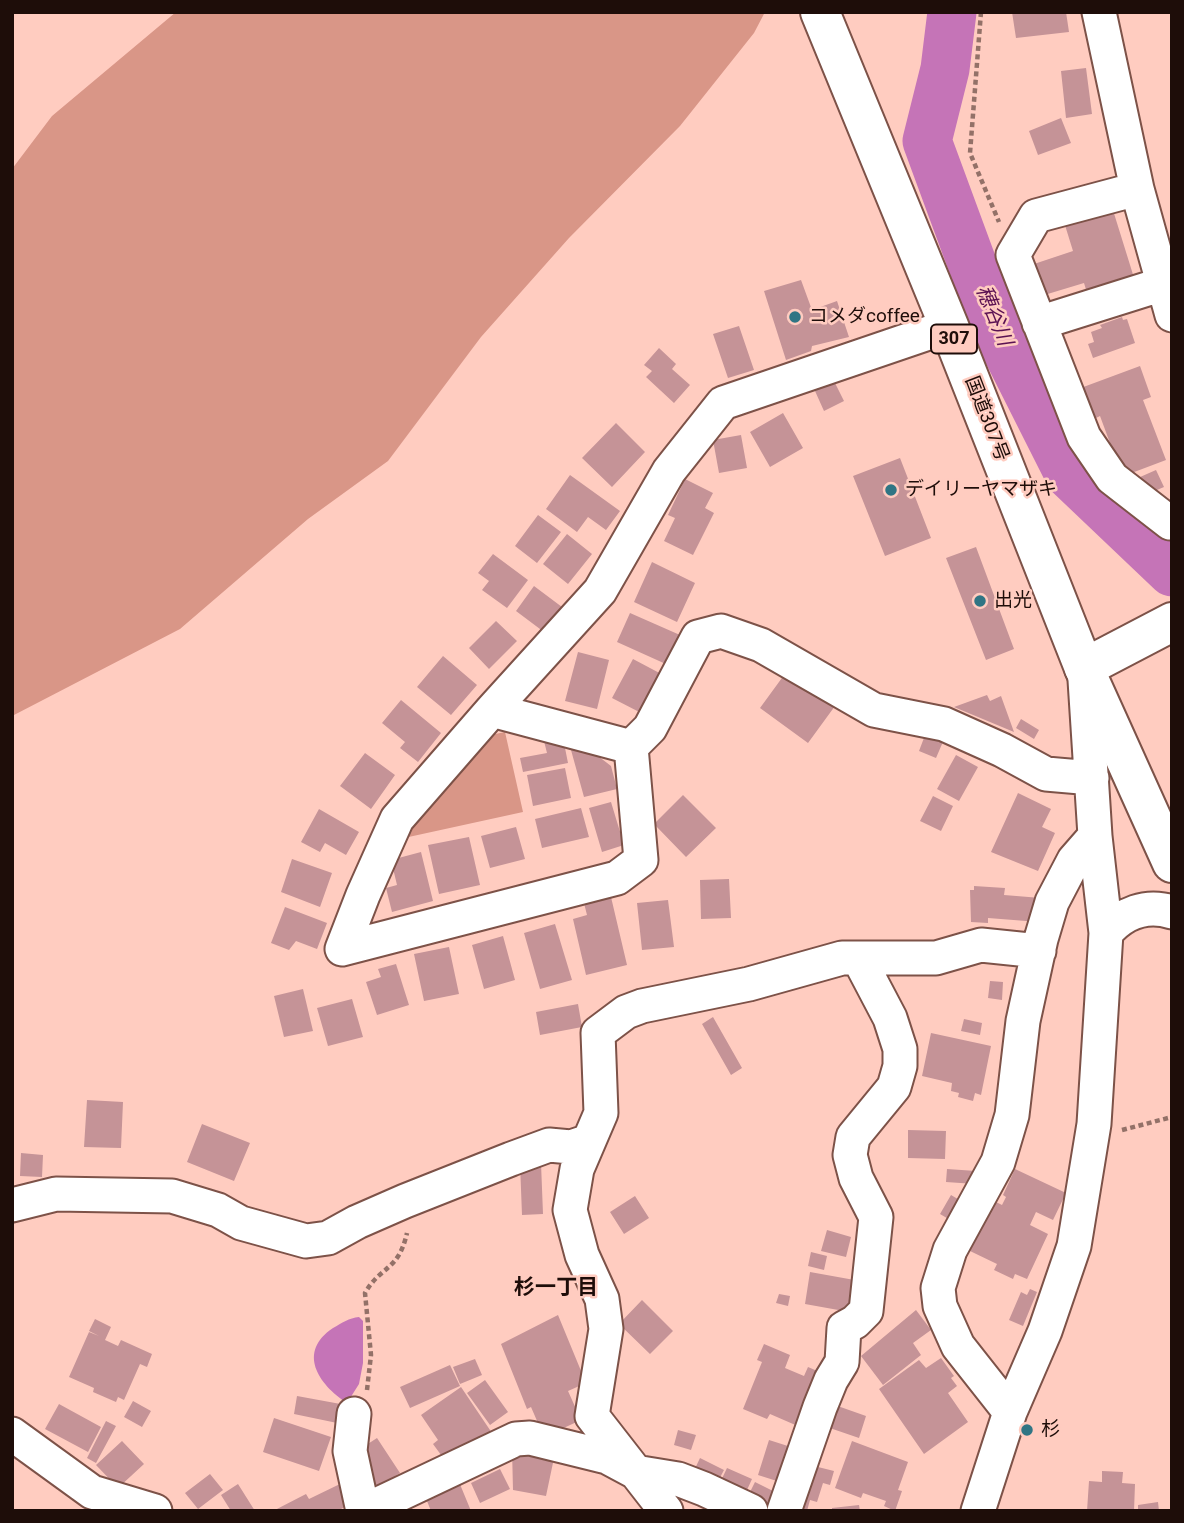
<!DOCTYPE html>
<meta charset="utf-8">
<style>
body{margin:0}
#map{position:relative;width:1184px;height:1523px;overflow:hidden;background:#ffccc0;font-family:Roboto,sans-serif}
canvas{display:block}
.frame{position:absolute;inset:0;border:14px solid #1e0d09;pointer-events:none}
</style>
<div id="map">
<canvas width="1184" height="1523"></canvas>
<div class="frame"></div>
</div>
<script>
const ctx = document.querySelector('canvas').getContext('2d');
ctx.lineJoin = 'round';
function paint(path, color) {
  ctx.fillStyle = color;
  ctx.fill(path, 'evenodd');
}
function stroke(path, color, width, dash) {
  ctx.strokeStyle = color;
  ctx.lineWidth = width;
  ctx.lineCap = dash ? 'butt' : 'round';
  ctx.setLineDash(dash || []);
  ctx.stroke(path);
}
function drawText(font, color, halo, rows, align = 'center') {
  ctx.font = font + ' Roboto,"Noto Sans JP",sans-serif';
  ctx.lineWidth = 5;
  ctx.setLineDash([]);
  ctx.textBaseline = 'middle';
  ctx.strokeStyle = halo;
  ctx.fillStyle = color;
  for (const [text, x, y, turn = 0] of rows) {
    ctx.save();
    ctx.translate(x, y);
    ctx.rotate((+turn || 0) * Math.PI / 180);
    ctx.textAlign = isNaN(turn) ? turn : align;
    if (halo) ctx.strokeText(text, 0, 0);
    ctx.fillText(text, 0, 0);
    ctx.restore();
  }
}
const green = new Path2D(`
 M176 12H765L754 33 680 126 569 238 481 337 388 461 308 519 180 629 14 715 12 719V169L52 116Z
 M505 732 523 812 404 838 481 737Z`);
const water = new Path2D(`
 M359 1317 363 1321V1363L359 1384 347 1403C318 1384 297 1352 333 1328 342 1323 349 1318 359 1317Z`);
const river = new Path2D(`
 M952 12 945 69 927 141 997 331 1069 474 1172 572`);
const building = new Path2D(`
 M1012 12H1066L1069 32 1016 38Z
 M1086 68 1092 114 1066 118 1061 71Z
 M1061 118 1071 143 1038 155 1029 131Z
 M1112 207 1135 281 1088 296 1084 283 1041 296 1031 265 1073 251 1064 222Z
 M801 280 812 310 837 301 849 337 812 346 811 351 786 360 764 291Z
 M1122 317 1123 320 1127 319 1135 343 1093 358 1088 344 1094 342 1091 332 1102 328 1100 325Z
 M739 326 754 370 728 378 713 334Z
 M659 348 676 364 672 369 690 385 674 403 646 377 652 371 644 365Z
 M1140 366 1151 397 1143 400 1166 460 1121 477 1105 445 1110 443 1100 416 1094 419 1078 389Z
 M834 381 844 401 824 411 815 391Z
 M783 413 803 448 770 467 750 432Z
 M616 423 645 452 612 487 582 458Z
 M741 435 747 468 719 473 713 440Z
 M900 458 931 538 885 556 853 476Z
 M1156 470 1164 487 1138 498 1131 481Z
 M570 475 620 511 606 530 588 517 577 532 546 509Z
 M685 479 713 493 705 508 714 513 693 555 664 541 675 518 668 515Z
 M538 515 561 532 537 563 515 546Z
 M567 534 592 554 568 584 543 564Z
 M976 547 1014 649 986 660 946 558Z
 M493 554 528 580 507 608 482 590 489 581 478 573Z
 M652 562 695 583 677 622 634 602Z
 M534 586 566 610 548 635 516 611Z
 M630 613 680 635 668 665 617 642Z
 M496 621 517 641 489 669 469 648Z
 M578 652 609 660 597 709 565 701Z
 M443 656 477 685 451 715 417 687Z
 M633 659 667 677 647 716 612 698Z
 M787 671 835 706 808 743 760 708Z
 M987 695 990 701 1001 696 1014 732 954 707Z
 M401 700 441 733 418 762 400 748 405 742 382 723Z
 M1021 719 1039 730 1034 739 1016 728Z
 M927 730 945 737 936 758 919 751Z
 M563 738 568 763 523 772 520 758 547 753 544 741Z
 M585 746 611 766 617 789 584 797 571 750Z
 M365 753 395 775 371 809 340 786Z
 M956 755 978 767 959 801 937 789Z
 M565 768 571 798 533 806 527 775Z
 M1018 793 1051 809 1042 827 1055 833 1038 871 991 852Z
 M683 795 716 828 686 857 654 824Z
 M933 796 953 806 941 831 920 821Z
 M611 802 624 845 602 852 589 808Z
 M581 808 589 837 542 848 535 819Z
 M319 809 359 832 346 855 325 843 320 852 301 842Z
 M516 827 525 859 490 868 481 836Z
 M469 837 480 885 439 894 428 845Z
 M421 852 433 901 392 912 386 888 397 885 391 860Z
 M292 859 332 873 320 907 281 892Z
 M729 879 731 918 701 919 700 880Z
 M974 886 1005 888 1004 895 1041 898 1039 922 988 918V923L971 922 970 890H974Z
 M611 897 627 965 586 975 573 919 587 915 584 903Z
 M668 900 674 947 642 950 637 903Z
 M285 907 327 923 317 949 296 941 289 950 271 943Z
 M555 924 572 980 540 989 524 933Z
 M503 936 515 980 484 989 472 945Z
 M449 947 459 994 424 1001 414 954Z
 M396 964 409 1005 377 1015 366 982 381 977 378 969Z
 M990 981 1003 982 1002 1000 988 998Z
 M303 989 313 1031 284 1037 274 996Z
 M352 999 363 1037 328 1046 317 1008Z
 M578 1004 582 1027 540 1035 536 1012Z
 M713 1017 742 1068 731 1075 702 1024Z
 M964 1019 982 1023 980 1035 961 1031Z
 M931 1033 991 1046 981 1095 975 1093 973 1101 958 1097 959 1093 951 1091 952 1083 922 1076Z
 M87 1100 123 1102 121 1148 84 1147Z
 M202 1124 250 1143 234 1181 187 1162Z
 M908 1130 946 1131 945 1159 908 1158Z
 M21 1153 43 1155 42 1177 20 1176Z
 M520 1163H541L543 1214 522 1215Z
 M947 1169 976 1171 975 1184 946 1182Z
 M1015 1169 1066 1193 1053 1220 1036 1212 1030 1225 1048 1234 1027 1279 1015 1274 1013 1279 994 1270 997 1264 970 1251 994 1201 1002 1205 1006 1197 1003 1195Z
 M951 1195 968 1205 957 1224 940 1214Z
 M635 1196 649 1218 624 1234 610 1212Z
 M827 1230 851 1237 846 1257 821 1251Z
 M811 1252 827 1256 824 1270 808 1266Z
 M810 1272 860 1281 855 1313 805 1304Z
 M1030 1289 1037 1292 1023 1326 1009 1320 1021 1292 1027 1295Z
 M779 1294 790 1296 788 1306 776 1303Z
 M642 1300 673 1331 650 1354 619 1324Z
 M916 1310 931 1330 913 1343 921 1355 883 1385 861 1356Z
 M558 1315 586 1383 568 1391 581 1420 544 1437 531 1407 527 1409 501 1344Z
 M95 1319 111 1327 105 1340 118 1346 121 1340 152 1354 147 1367 140 1364 124 1400 118 1397 116 1402 93 1392 94 1388 69 1377 89 1332 99 1336 89 1331Z
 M764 1344 790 1355 785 1368 804 1376 808 1367 822 1373 800 1427 770 1414 767 1419 743 1409 762 1362 757 1360Z
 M941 1358 954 1376 951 1378 957 1386 948 1393 968 1422 924 1454 879 1389 919 1360 926 1368Z
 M475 1359 482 1375 460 1384 453 1367Z
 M450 1365 460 1386 410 1408 400 1387Z
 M485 1380 508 1412 490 1425 467 1393Z
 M461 1387 492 1433 470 1448 466 1444 444 1459 433 1444 438 1440 421 1415Z
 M297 1396 346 1405 342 1424 294 1414Z
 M133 1401 151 1411 142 1427 124 1417Z
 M59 1404 101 1427 88 1452 45 1429Z
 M832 1404 866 1416 859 1438 824 1426Z
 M274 1418 331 1437 319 1471 263 1452Z
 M106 1421 116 1426 96 1463 87 1458Z
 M678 1430 696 1435 691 1450 674 1445Z
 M377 1438 400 1473 376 1488 354 1453Z
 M769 1440 791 1447 780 1482 758 1475Z
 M122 1441 144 1464 118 1488 96 1465Z
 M852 1441 908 1462 898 1490 902 1491 895 1511 884 1506 886 1501 863 1493 861 1498 835 1488Z
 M512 1449 554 1458 546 1496 513 1490Z
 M700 1458 724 1470 715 1487 692 1475Z
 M810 1465 834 1471 830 1485 823 1483 817 1502 810 1500 807 1511H797Z
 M727 1468 752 1479 742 1501 717 1489Z
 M500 1469 510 1489 480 1503 471 1483Z
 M1102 1471 1123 1472 1122 1483 1135 1484 1134 1511H1087L1089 1481 1102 1482Z
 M210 1474 223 1490 198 1509 185 1493Z
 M457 1477 471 1511H431L423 1491Z
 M755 1482 777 1493 768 1511H762L745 1502Z
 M342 1483 353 1503 337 1511H273L306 1494 309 1499Z
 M238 1484 255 1511H231L221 1495Z
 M1158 1502 1159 1511H1138V1505Z
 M859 1505 860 1511H832V1508Z`);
const path = new Path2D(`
 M981 12 970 153 999 222
 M1122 1130 1172 1117
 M367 1390 371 1355 365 1293C381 1265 398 1272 407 1233`);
const minor = new Path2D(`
 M1099 12 1137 189 1172 315
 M1137 189 1036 216 1013 255 1084 437 1112 478 1170 523
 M1039 323 1163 284
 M492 710 631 747 641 860 617 878 342 949 363 895 397 819Z
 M492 710 600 591 669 471 723 403 949 326
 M631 747 650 728 698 637 721 631 761 645 874 710 944 724 1002 750 1046 774 1092 778
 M1106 933C1123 913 1146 904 1172 912
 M12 1205 56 1194 172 1196 218 1210 241 1223 306 1241 328 1238 357 1222 405 1201 511 1159 549 1145 571 1147 589 1141
 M1010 1412 958 1346 940 1306 938 1288 950 1250 998 1162 1012 1115 1023 1021 1041 939 1052 902 1074 860 1095 836
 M354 1414 350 1451 363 1511
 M12 1434 92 1492 155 1511
 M364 1511 516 1439 530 1438 607 1457 635 1472 678 1479 704 1489 751 1511
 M666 1511 592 1416 606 1329 602 1299 582 1255 570 1210 577 1169 601 1113 598 1033 626 1012 642 1006 749 984 842 958H936L981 945 1039 951
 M784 1511 820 1407 831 1380 842 1362 844 1328 855 1322 866 1311 876 1217 856 1178 850 1155 853 1137 894 1087 900 1066V1049L890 1018 859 959
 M978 1511 1010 1412 1045 1331 1074 1246 1094 1124 1106 933 1095 836 1085 680`);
const major = new Path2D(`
 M1084 668 1172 622`);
const highway = new Path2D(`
 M820 12 949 326 1084 668 1172 863`);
const markers = [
 [795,317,7,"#307584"],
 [891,490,7,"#307584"],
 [980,601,7,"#307584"],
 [1027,1430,7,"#307584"]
];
const shields = [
 [954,339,46]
];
const shieldNames = [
 ["307",954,339]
];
const poiNames = [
 ["コメダcoffee",809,317],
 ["デイリーヤマザキ",905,490],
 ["出光",994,601],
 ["杉",1041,1430]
];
const streetNames = [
 ["国道307号",986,419,69]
];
const waterNames = [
 ["穂谷川",993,316,68]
];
const neighbourhoodNames = [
 ["杉一丁目",556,1289]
];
paint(green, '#d99687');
paint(water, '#c574b7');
stroke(river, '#c574b7', 49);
paint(building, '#c59397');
stroke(minor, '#7d5248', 37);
stroke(major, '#7d5248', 42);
stroke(highway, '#7d5248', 42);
stroke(path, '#937168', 4.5, [5, 3.5]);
stroke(minor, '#fff', 33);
stroke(major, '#fff', 38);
stroke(highway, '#fff', 38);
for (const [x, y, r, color] of markers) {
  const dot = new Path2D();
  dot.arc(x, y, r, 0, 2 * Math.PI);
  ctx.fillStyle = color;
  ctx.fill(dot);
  stroke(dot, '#ffccc0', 2.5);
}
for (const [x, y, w] of shields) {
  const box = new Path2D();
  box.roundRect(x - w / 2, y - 14.5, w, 29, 5);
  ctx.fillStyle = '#ffccc0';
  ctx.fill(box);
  stroke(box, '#1e0d09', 2);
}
drawText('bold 18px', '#1e0d09', null, shieldNames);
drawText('19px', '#1e0d09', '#ffccc0', poiNames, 'left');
drawText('19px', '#1e0d09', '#ffccc0', streetNames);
drawText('italic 21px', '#5c1253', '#ffccc0', waterNames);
drawText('bold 21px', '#1e0d09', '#ffccc0', neighbourhoodNames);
</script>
